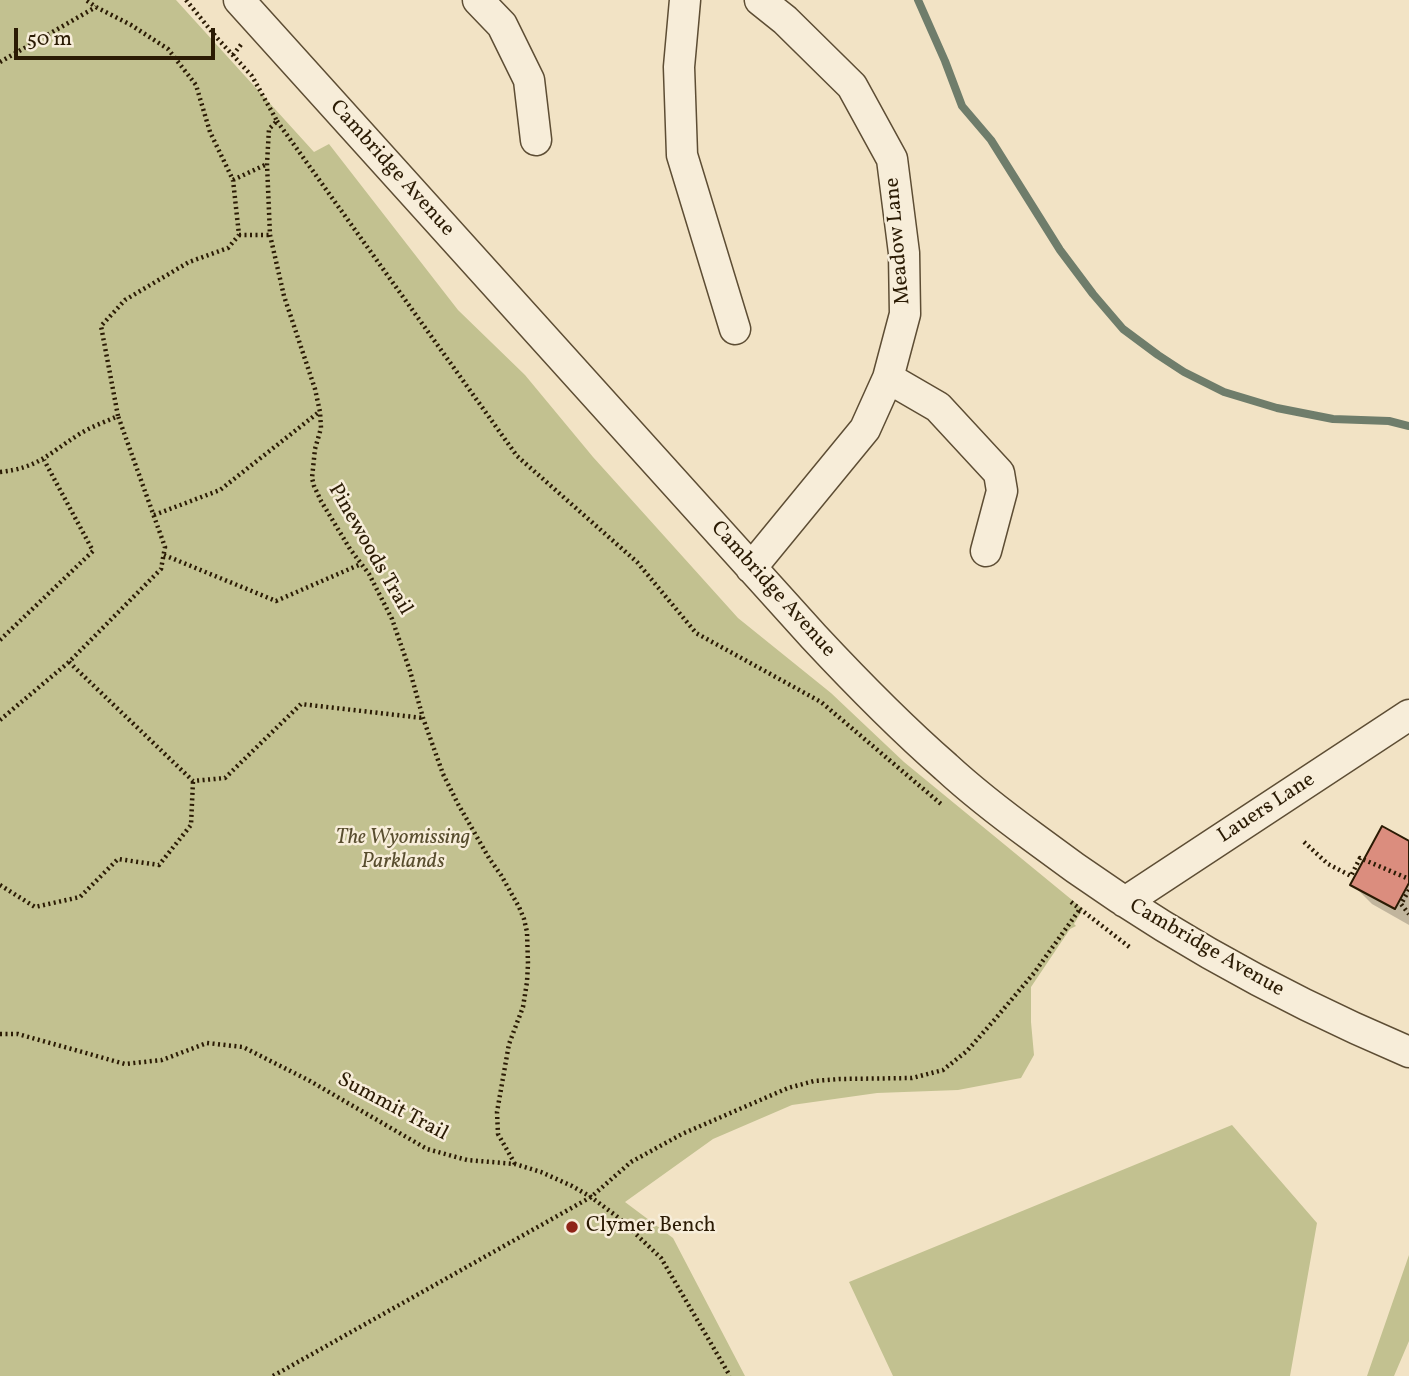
<!DOCTYPE html>
<style>
body{margin:0}
#map{position:relative;width:1409px;height:1376px;overflow:hidden;background:#f2e3c5;font-family:Vollkorn,serif}
canvas{display:block}
.scale{position:absolute;left:14px;top:28px;width:201px;height:32px;box-sizing:border-box;border:4px solid #2b1b04;border-top:0;padding-left:9px;font-size:21px;line-height:24px;white-space:nowrap;color:#2b1b04;-webkit-text-stroke:5px #f7edd9;paint-order:stroke}
</style>
<div id="map">
<canvas width="1409" height="1376"></canvas>
<div class="scale">50 m</div>
</div>
<script>
const ctx = document.querySelector('canvas').getContext('2d');
ctx.lineJoin = 'round';
function paint(path, color) {
  ctx.fillStyle = color;
  ctx.fill(path, 'evenodd');
}
function stroke(path, color, width, dash) {
  ctx.strokeStyle = color;
  ctx.lineWidth = width;
  ctx.lineCap = dash ? 'butt' : 'round';
  ctx.setLineDash(dash || []);
  ctx.stroke(path);
}
function drawText(font, color, halo, rows, align = 'center') {
  ctx.font = font + ' Vollkorn,serif';
  ctx.lineWidth = 5;
  ctx.setLineDash([]);
  ctx.textBaseline = 'middle';
  ctx.strokeStyle = halo;
  ctx.fillStyle = color;
  for (const [text, x, y, turn = 0] of rows) {
    ctx.save();
    ctx.translate(x, y);
    ctx.rotate((+turn || 0) * Math.PI / 180);
    ctx.textAlign = isNaN(turn) ? turn : align;
    if (halo) ctx.strokeText(text, 0, 0);
    ctx.fillText(text, 0, 0);
    ctx.restore();
  }
}
const green = new Path2D(`
 M0 0H176L314 152 329 144 458 310 525 375 593 457 738 618 831 693 904 762 1083 909 1074 924 1076 926 1070 929 1031 987V1022L1034 1055 1021 1078 958 1090 877 1093 792 1105 713 1139 625 1202 673 1238 745 1376H0Z
 M1232 1125 1317 1223 1290 1376H893L849 1282Z
 M1409 1255V1341L1394 1376H1367Z`);
const shadow = new Path2D(`
 M1409 843V925L1372 904 1352 884Z`);
const stream = new Path2D(`
 M918 0 945 61 962 106 991 140 1060 250 1093 294 1123 329 1158 355 1184 372 1224 392 1277 408 1333 419 1389 421 1409 426`);
const building = new Path2D(`
 M1382 826 1409 841V883L1395 909 1350 885Z`);
const path = new Path2D(`
 M186 0 217 38 252 76 277 121 269 129 267 164 270 235 284 296 315 389 320 412 321 428 315 449 312 478 314 486 321 501 350 549 369 574 392 619 410 671 423 718 443 774 458 804 489 858 501 875 519 907 524 919 527 932 528 964 527 982 523 1007 509 1044 497 1112 498 1134 515 1164
 M233 55 243 42
 M0 62 96 7
 M277 121 517 456 637 562 696 633 821 702 941 804
 M233 180 267 164
 M239 235H270
 M0 472C38 468 48 454 78 435 90 427 105 422 118 416L101 326 125 300 189 262 228 248 239 235 233 180 210 132 196 85 168 49 131 25 96 7 86 0
 M154 515 220 490 319 412
 M164 555 276 601 361 564
 M0 640 93 551 44 460
 M69 662 193 781 225 778 301 704 423 718
 M0 720 69 662 161 569 165 547 118 416
 M1304 842 1328 864 1351 876 1360 858 1409 879
 M0 885 35 907 80 897 118 859 159 865 191 825 193 781
 M1409 890 1401 904 1409 914
 M1071 902 1132 949
 M0 1034H18L125 1064 162 1060 207 1043 243 1047 310 1081 427 1149 467 1160 515 1164 541 1172 572 1186 591 1197 619 1218 661 1258 730 1376
 M273 1376 591 1197 631 1162 682 1134 788 1088 814 1081 840 1079 912 1078 943 1070 967 1051 996 1018 1034 973 1080 909`);
const minor = new Path2D(`
 M239 0 814 637C856 682 899 726 946 767 973 792 1003 815 1033 837 1149 925 1274 995 1409 1052
 M478 0 502 25 529 80 536 140
 M685 0 679 67 682 155 735 329
 M888 378 938 407 999 473 1002 491 986 551
 M751 568 865 429 888 378 905 314 904 253 892 159 852 86 785 20 760 0
 M1125 902 1409 715`);
const markers = [
 [572,1227,7,"#8f2418"]
];
const streetNames = [
 ["Cambridge Avenue",391,169,48],
 ["Meadow Lane",899,241,-95],
 ["Pinewoods Trail",369,550,60],
 ["Cambridge Avenue",772,590,48],
 ["Lauers Lane",1267,809,-33],
 ["Cambridge Avenue",1206,949,30],
 ["Summit Trail",392,1108,28]
];
const parkNames = [
 ["The Wyomissing",403,839],
 ["Parklands",403,863]
];
const poiNames = [
 ["Clymer Bench",586,1227]
];
paint(green, '#c2c190');
paint(shadow, '#0003');
stroke(stream, '#6f7d6b', 8);
paint(building, '#db8d7e');
stroke(building, '#2b1b04', 2);
stroke(minor, '#5d4d34', 33);
stroke(path, '#2b1b04', 4.5, [2, 3.5]);
stroke(minor, '#f7edd9', 30);
for (const [x, y, r, color] of markers) {
  const dot = new Path2D();
  dot.arc(x, y, r, 0, 2 * Math.PI);
  ctx.fillStyle = color;
  ctx.fill(dot);
  stroke(dot, '#f7edd9', 2.5);
}
drawText('21px', '#2b1b04', '#f7edd9', streetNames);
drawText('italic 21px', '#584d2e', '#f7edd9', parkNames);
drawText('21px', '#2b1b04', '#f7edd9', poiNames, 'left');
</script>
